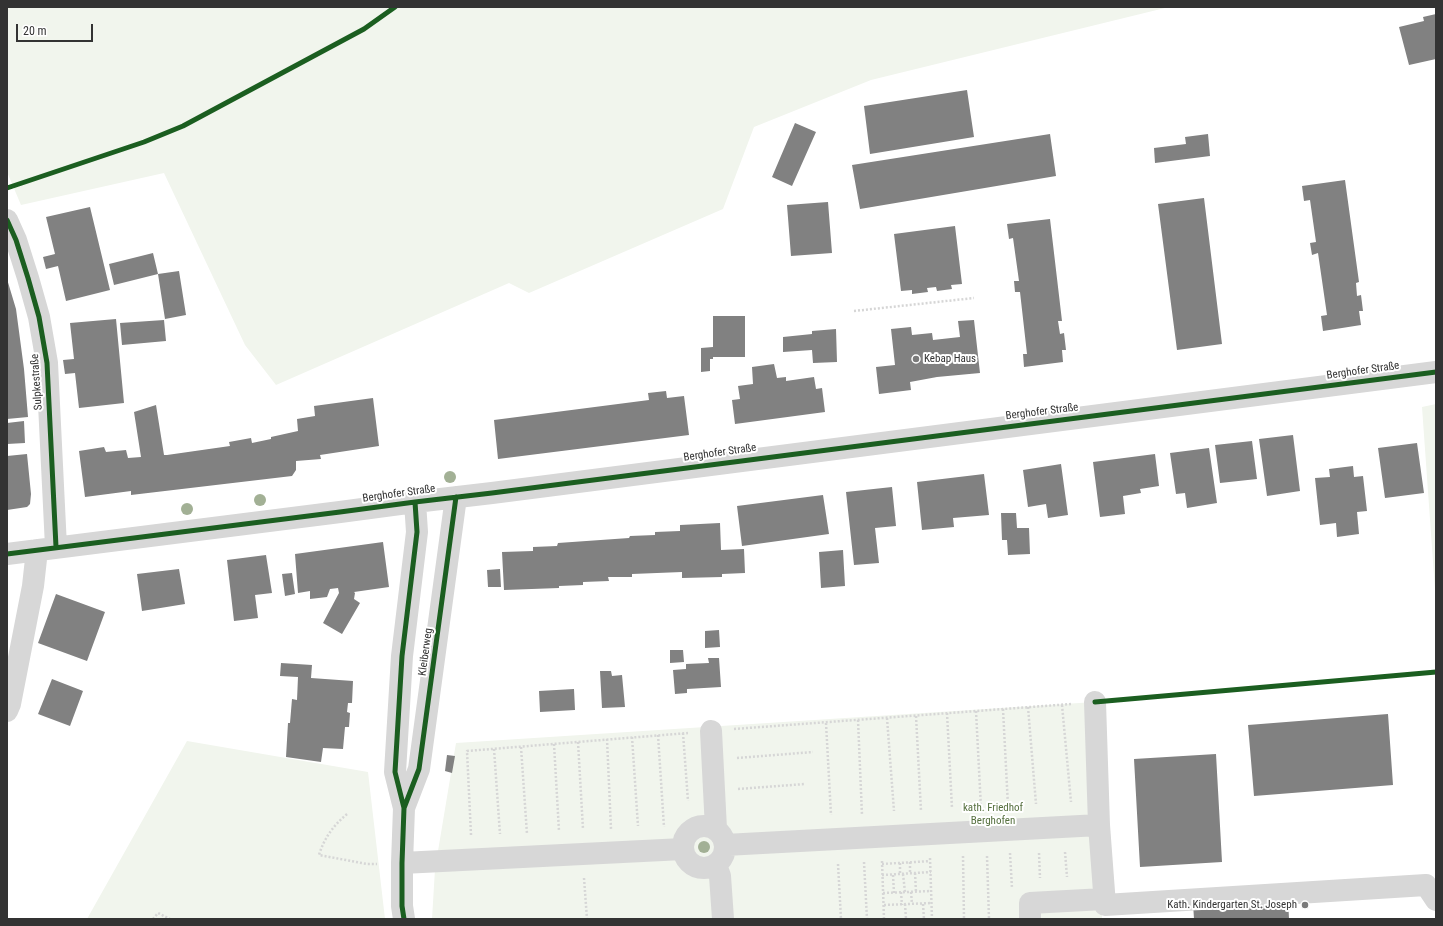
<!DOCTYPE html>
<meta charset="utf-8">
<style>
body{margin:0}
#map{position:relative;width:1443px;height:926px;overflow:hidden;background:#fff;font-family:"Roboto Condensed",sans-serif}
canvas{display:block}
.frame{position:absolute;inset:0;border:8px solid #333;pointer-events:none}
.scale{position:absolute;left:16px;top:24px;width:77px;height:18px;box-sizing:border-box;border:2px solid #333;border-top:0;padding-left:5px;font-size:12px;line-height:14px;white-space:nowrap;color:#333;-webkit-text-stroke:3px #fff;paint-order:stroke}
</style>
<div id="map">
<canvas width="1443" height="926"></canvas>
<div class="frame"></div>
<div class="scale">20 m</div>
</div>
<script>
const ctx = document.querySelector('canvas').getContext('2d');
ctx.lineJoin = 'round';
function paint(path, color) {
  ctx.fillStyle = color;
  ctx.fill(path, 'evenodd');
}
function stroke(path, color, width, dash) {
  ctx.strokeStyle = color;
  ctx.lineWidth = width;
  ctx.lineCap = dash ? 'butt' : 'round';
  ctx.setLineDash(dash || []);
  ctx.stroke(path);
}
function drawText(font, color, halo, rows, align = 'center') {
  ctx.font = font + ' "Roboto Condensed",sans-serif';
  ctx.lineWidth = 4;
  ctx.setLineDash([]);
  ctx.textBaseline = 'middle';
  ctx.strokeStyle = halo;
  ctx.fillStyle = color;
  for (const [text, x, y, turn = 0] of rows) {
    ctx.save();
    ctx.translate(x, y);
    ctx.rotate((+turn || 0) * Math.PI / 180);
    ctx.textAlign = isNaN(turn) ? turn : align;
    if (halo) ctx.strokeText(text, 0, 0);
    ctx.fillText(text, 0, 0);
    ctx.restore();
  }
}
const green = new Path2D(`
 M7 7H1169L871 80 754 127 723 209 529 293 509 283 276 385 245 345 164 173 21 205 7 172Z
 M1436 404V604L1422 407Z
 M1095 702 1102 919H432L435 869 456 743Z
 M187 741 368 772 385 919H87Z`);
const building = new Path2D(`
 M1436 14V59L1409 65 1399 27 1424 21 1423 17Z
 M967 90 974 137 870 154 864 106Z
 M795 123 816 132 792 186 772 177Z
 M1050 134 1056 176 860 209 852 165Z
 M1208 134 1210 156 1155 163 1154 148 1186 144 1185 137Z
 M1345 180 1359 282 1356 283 1357 296 1361 295 1363 311H1359L1361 325 1323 331 1321 316 1327 315 1318 253 1312 255 1310 243 1316 242 1310 200 1304 201 1302 186Z
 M1204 198 1222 344 1177 350 1158 204Z
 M828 202 832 253 791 256 787 205Z
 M90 207 110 290 66 301 58 266 46 269 43 257 55 254 46 217Z
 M1050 219 1062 321H1058L1060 334 1064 333 1066 350H1062L1063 362 1024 367 1023 354H1027L1020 292H1015L1014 281H1019L1013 238 1009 239 1007 224Z
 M955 226 962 284 951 285 952 289 937 291 936 287 927 288 928 292 912 294V290L901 291 894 234Z
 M153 253 158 274 114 285 109 264Z
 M179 271 186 315 165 319 158 274Z
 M7 279 16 309 24 369 28 417 7 419Z
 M713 316H745V357H713V359H710V371L701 372V348L713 347Z
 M116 319 124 403 79 408 75 373 65 374 63 360 74 359 70 323Z
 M164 320 166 341 122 345 120 323Z
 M974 320 980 373 937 377 910 382 911 390 879 394 876 367 895 365 891 329 911 327 912 335 932 333 933 340 960 337 958 321Z
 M836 329 837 362 813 363 812 350 783 352V337L812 334V331Z
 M774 364 777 378 786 377V381L814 377 816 389 822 388 825 412 735 424 732 400 740 399 738 386 753 384 752 367Z
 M666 391 667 398 684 396 689 435 498 459 494 420 649 400 648 393Z
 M373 398 379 446 320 455 321 459 296 461V470L292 476 131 495V491L85 497 79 451 104 447 106 452 126 450 128 458 141 457 134 412 156 405 164 455H167L230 446 229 442 251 438 252 443 271 439V437L298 431 297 419 315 416 314 406Z
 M24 421 25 443 7 444V423Z
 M1293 435 1300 491 1267 496 1259 439Z
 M1252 441 1257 479 1220 483 1215 445Z
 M1417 443 1424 493 1385 498 1378 448Z
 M1209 448 1217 503 1187 508 1185 493 1176 494 1170 453Z
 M27 454 31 494 30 504 27 507 7 510V456Z
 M1155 454 1159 486 1140 489 1141 493 1123 496 1125 514 1100 517 1093 462Z
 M1061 464 1068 515 1048 518 1046 504 1028 507 1023 470Z
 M1353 466 1354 477 1363 476 1367 511 1357 512 1359 534 1337 537 1336 523 1320 525 1315 478 1330 477 1329 469Z
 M984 474 989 515 953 518 954 527 922 530 917 482Z
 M892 487 896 526 875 528 879 563 854 565 846 492Z
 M823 495 829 534 742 546 737 506Z
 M1001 513H1016L1017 528H1029L1030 554 1008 555 1007 540H1002Z
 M720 523 721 550 744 549 745 573 722 574V577L682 578V572L632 574V577H608L609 581 583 582V585L559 586V588L504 590 502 552 533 551V547L557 546 558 543 629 538 630 536 655 535V532L680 531V525Z
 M383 542 389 587 354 592 355 593 354 599 360 603 342 634 323 623 339 593 338 588 330 589 327 597 310 599V591L298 593 295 554Z
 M843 550 845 586 821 588 819 552Z
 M266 555 272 593 255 595 258 618 234 621 227 560Z
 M179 569 185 604 142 611 137 574Z
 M500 569 501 587H488L487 570Z
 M292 573 295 594 285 596 282 574Z
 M56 594 105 612 87 661 38 643Z
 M719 630 720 647 705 648V631Z
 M670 650H683L684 662 670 663Z
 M708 658H719L721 687 687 689V693L675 694 673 670 686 669V664L709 663Z
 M281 663 312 665 311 678 353 681 352 703H348L347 712 350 713 349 727H345L343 749 323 748 321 762 286 757 288 723H290L292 699 297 700 298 677 280 676Z
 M600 671H611L612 676 622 675 625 707 602 708Z
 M52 679 83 691 70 726 38 714Z
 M574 689 575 710 540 712 539 691Z
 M1388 714 1393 785 1254 796 1248 725Z
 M1216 754 1222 862 1140 867 1134 759Z
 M447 755 455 756 452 773 445 771Z
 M1288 898 1289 919H1194L1193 903Z`);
const path = new Path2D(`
 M854 311 974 298
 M1062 705 1071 802
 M1028 707 1036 804
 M1003 709 1008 806
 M976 711 981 808
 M947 713 952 808
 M916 716 921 811
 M887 718 894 811
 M858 720 862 815
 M826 723 831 815
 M734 729 1071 704
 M683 733 688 801
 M658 735 664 827
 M632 737 638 826
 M607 739 611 829
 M578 742 583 829
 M554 744 559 831
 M521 747 527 834
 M494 749 500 834
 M737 758 813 752
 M738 789 805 784
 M347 814C334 825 324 838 319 855L367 864H377
 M471 835 467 751 688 733
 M1065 852 1067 877
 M1010 853 1012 888
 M1039 853 1040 878
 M963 856 964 919
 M987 856 989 919
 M930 858 932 919
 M882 861 884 919
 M864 862 867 919
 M910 862V873
 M900 863V874
 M838 864 841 919
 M882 864 930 861
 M915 873 916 892
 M903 874 905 892
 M882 875 931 872
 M893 875 894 893
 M584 878 587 919
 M901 892 902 905
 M911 892 912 904
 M883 893 931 891
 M905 904 906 919
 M923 904 924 919
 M884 905 932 903
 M153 919 158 913 170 919`);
const minor = new Path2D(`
 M7 220 16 240 28 278 39 317 47 363 56 547
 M7 554 340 512 415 502 492 493 1436 372
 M1095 702 1099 825 1105 905 1426 885 1436 900
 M7 711 10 704 33 586 37 550
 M711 731 716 829
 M404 808 419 769 456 497
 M683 847a21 21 0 1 1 42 0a21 21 0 1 1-42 0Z
 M725 845 1099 825
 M402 863 683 849
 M716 865 720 876 723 919
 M404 919 402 906V863L404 808 395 772 402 656 417 532 415 502
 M1030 919V903L1104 899`);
const cycleway = new Path2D(`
 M7 188 144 142 183 126 364 29 395 7
 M7 220 16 240 28 278 39 317 47 363 56 547
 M7 554 340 512 415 502 492 493 1436 372
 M1095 702 1436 672
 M404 808 419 769 456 497
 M404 919 402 906V863L404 808 395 772 402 656 417 532 415 502`);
const trees = [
 [450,477],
 [260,500],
 [187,509],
 [704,847]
];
const markers = [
 [916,359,4,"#7a7a7a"],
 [1305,905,4,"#7a7a7a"]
];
const poiNames = [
 ["Kebap Haus",924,359],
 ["Kath. Kindergarten St. Joseph",1297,905,"right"]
];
const streetNames = [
 ["Berghofer Straße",1363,371,-8],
 ["Sulpkestraße",37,382,-94],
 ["Berghofer Straße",1042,412,-7],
 ["Berghofer Straße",720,453,-8],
 ["Berghofer Straße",399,494,-8],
 ["Kleiberweg",426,652,-82]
];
const parkNames = [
 ["kath. Friedhof",993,808],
 ["Berghofen",993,821]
];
paint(green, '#f1f5ed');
paint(building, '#818181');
stroke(path, '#d6d6d6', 2.5, [2, 2]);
stroke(minor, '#d7d7d7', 22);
stroke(cycleway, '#1b5e20', 5);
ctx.fillStyle = '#a2b095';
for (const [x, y] of trees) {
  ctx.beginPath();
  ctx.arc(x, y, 6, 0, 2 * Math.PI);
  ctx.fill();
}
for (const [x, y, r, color] of markers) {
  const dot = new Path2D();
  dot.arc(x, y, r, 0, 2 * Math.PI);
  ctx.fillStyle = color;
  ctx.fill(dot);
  stroke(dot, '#fff', 1.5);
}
drawText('11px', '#333', '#fff', poiNames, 'left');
drawText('11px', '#333', '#fff', streetNames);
drawText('11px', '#56703f', '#fff', parkNames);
</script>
